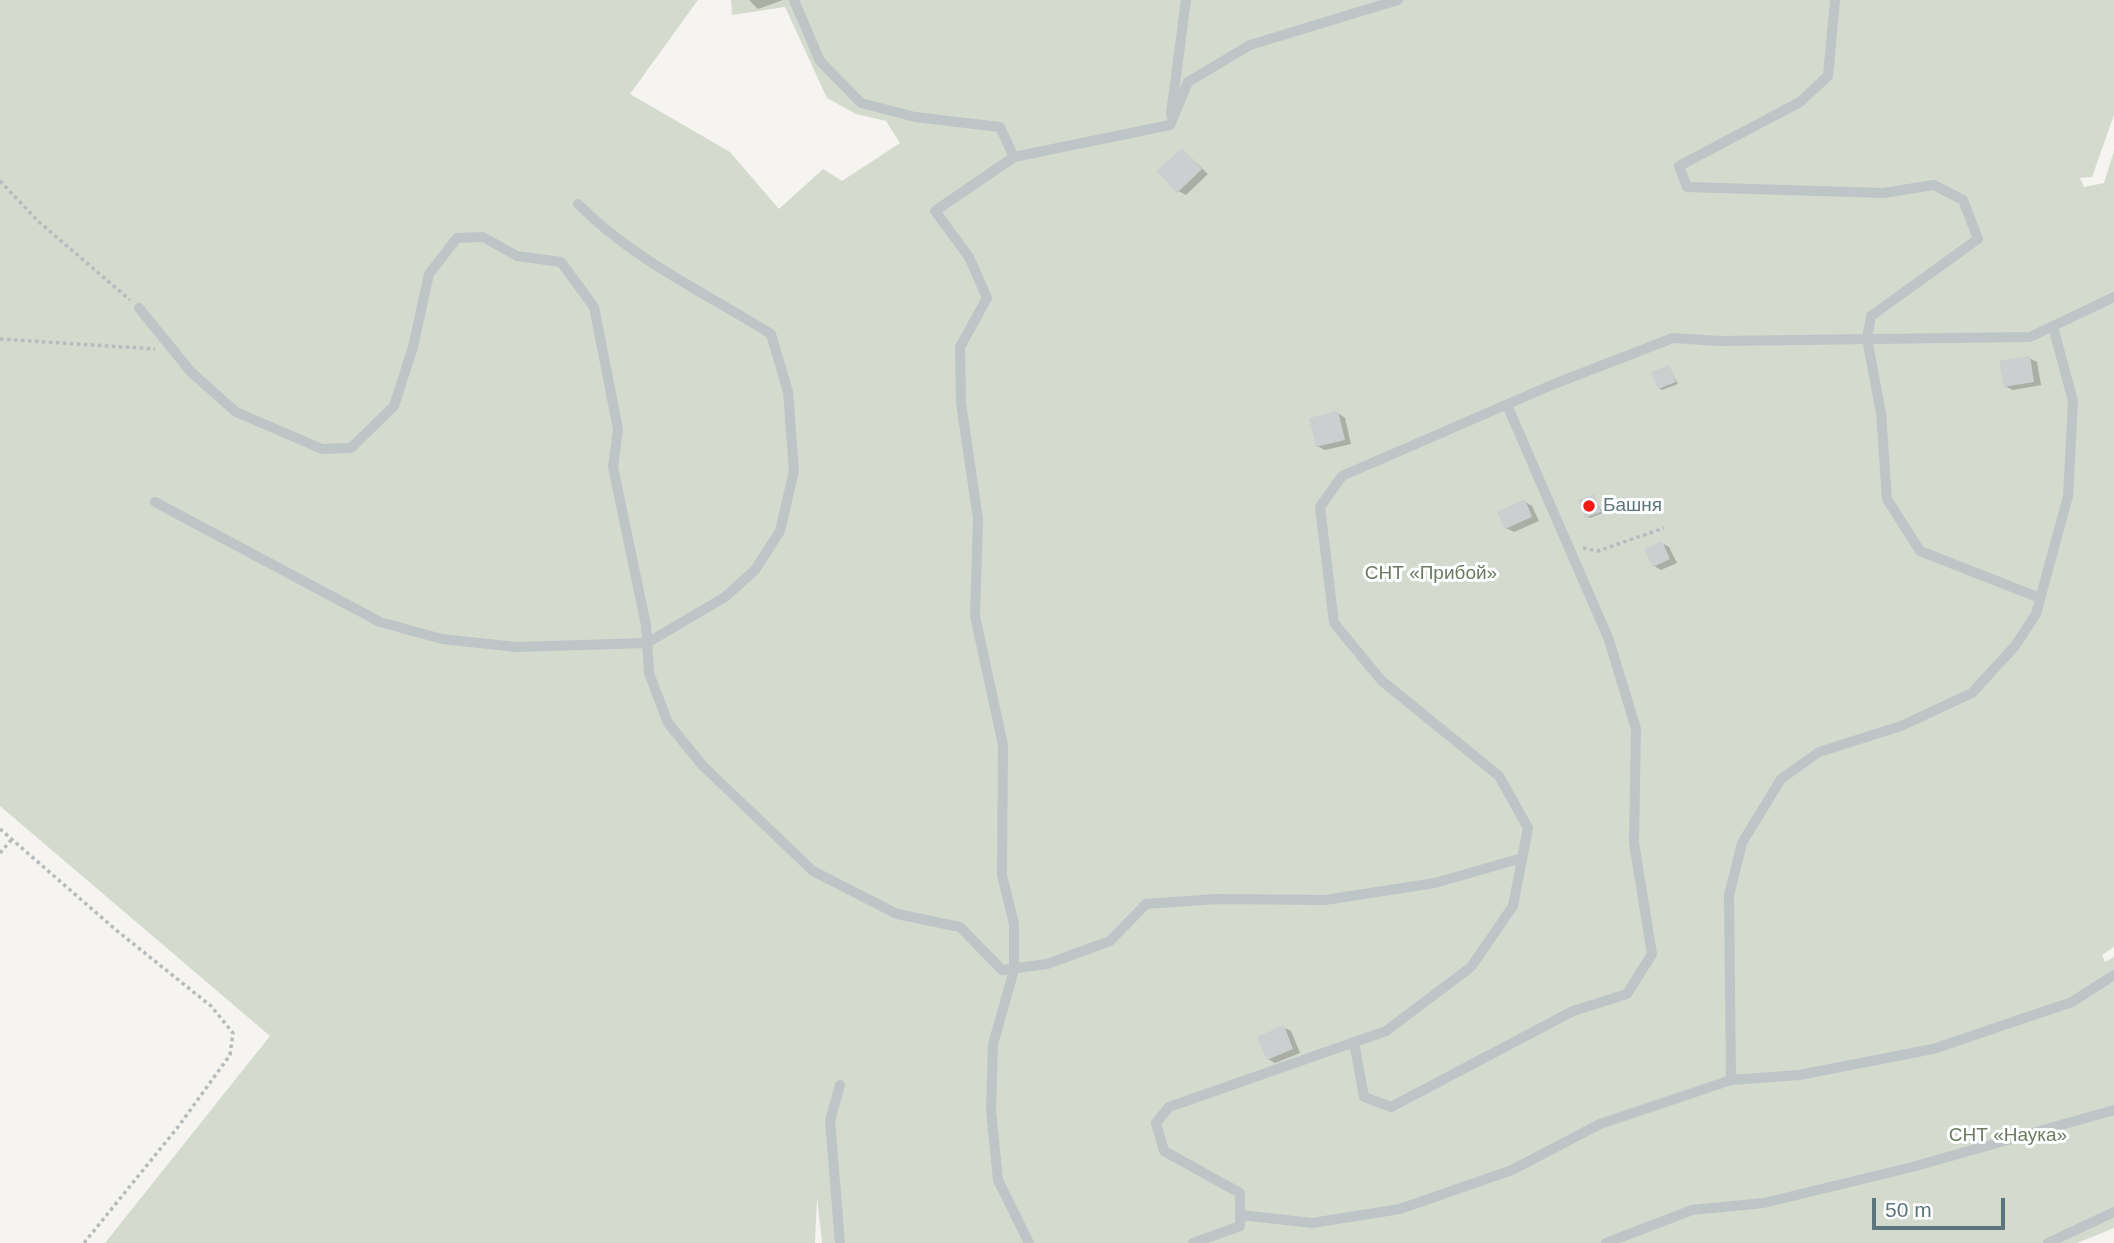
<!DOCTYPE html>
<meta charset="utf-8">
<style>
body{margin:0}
#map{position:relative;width:2114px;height:1243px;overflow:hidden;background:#f5f4f0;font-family:Helvetica,sans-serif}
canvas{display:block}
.scale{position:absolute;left:1872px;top:1198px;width:133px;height:32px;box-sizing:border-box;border:4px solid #5d767e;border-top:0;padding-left:9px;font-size:21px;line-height:24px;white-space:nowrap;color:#5d767e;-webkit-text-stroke:5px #fff;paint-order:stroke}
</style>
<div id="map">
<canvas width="2114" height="1243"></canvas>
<div class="scale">50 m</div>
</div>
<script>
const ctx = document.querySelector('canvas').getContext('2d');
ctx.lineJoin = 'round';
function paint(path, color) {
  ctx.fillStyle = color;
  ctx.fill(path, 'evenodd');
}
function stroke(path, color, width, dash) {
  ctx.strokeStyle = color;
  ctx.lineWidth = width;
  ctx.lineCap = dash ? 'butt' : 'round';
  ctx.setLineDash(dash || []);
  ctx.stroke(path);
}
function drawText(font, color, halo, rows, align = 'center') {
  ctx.font = font + ' Helvetica,sans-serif';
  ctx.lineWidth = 6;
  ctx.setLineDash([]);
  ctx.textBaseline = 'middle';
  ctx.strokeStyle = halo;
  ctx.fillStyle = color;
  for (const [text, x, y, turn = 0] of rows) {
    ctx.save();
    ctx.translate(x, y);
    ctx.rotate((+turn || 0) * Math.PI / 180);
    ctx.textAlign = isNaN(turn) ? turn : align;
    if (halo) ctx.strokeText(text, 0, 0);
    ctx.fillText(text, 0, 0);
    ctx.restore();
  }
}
const green = new Path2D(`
 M0 0H698L630 94 730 152 779 209 823 169 842 181 900 143 886 121 856 114 827 98 785 7 732 15 731 0H2114V115L2092 177 2080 178 2084 187 2104 183 2114 151V947L2102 955 2105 962 2114 957V1228L2077 1243H822L817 1198 815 1243H105L270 1036 0 806Z`);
const shadow = new Path2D(`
 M749 0H783L758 9Z
 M1183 150 1208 174 1186 195 1178 191Z
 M2029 358 2037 362 2041 385 2013 390 2005 386Z
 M1669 367 1678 384 1662 390 1659 388Z
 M1338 413 1345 418 1351 444 1325 450 1317 446Z
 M1593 496 1603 513 1590 518 1587 517Z
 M1524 501 1532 506 1539 521 1514 532 1506 528Z
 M1662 543 1669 547 1677 563 1661 570 1654 566Z
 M1283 1027 1291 1031 1300 1053 1275 1063 1268 1059Z`);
const building = new Path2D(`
 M1182 148 1202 169 1177 193 1157 171Z
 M2030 356 2034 382 2004 387 1999 361Z
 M1669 365 1676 382 1658 389 1651 372Z
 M1338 411 1345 440 1316 447 1309 418Z
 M1594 494 1601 512 1585 518 1578 500Z
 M1525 499 1532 517 1505 529 1497 512Z
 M1662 541 1670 559 1653 567 1644 549Z
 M1284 1025 1293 1049 1267 1060 1257 1037Z`);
const path = new Path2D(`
 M0 181 39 222 130 300
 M0 339 155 349
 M1583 548 1598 551 1664 528
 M0 829 116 930 211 1006 233 1033 230 1055 178 1127 84 1243
 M0 853 12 839`);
const lane = new Path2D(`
 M794 0 820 61 861 103 915 117 1000 127 1014 157
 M1835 0 1828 76 1800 102 1679 166 1687 187 1883 193 1934 185 1963 200 1978 239 1871 316 1867 339 1881 413 1887 499 1920 551 2040 598
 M1171 114 1186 0
 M139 308 191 372 236 412 322 449 351 448 394 406 413 347 429 274 457 238 483 237 517 256 561 262 594 307 618 429 613 467 646 625 649 673 668 723 703 766 813 871 897 914 960 927 1002 970 1047 964 1110 941 1146 904 1216 899 1325 900 1435 883 1522 858
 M155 502 380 622 442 639 516 647 647 643 725 597 755 570 780 531 794 471 788 392 771 334C704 292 635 261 578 204
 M1354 1042 1364 1097 1391 1107 1573 1011 1627 994 1652 954 1634 843 1636 729 1609 640 1507 405
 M1731 1080 1729 895 1742 843 1781 779 1819 752 1901 726 1972 693 2015 646 2036 614 2068 496 2073 401 2053 327
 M840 1085 830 1121 840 1243
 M1240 1215 1312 1223 1400 1209 1512 1170 1600 1124 1731 1080 1799 1075 1933 1049 2072 1002 2114 975
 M1029 1243 998 1180 991 1111 993 1044 1014 970V924L1002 875 1003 745 975 616 978 519 961 403 960 347 987 298 969 257 935 211 1014 157 1170 125 1188 82 1250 45 1398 0
 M1193 1243 1240 1226V1193L1164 1151 1156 1123 1169 1107 1386 1031 1471 967 1513 906 1528 828 1499 776 1382 681 1334 623 1320 507 1342 476 1554 384 1673 338 1720 341 2030 337 2114 297
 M1606 1243 1692 1210 1764 1203 1912 1167 2114 1110
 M2048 1243 2114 1212`);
const markers = [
 [1589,506,7,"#f01c15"]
];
const poiNames = [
 ["Башня",1603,506]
];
const parkNames = [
 ["СНТ «Прибой»",1431,574],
 ["СНТ «Наука»",2008,1136]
];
paint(green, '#d5dacf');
paint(shadow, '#0003');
paint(building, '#cbcfd0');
stroke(path, '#b6bbbd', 3.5, [3.5, 3.5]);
stroke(lane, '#bec5c7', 10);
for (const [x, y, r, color] of markers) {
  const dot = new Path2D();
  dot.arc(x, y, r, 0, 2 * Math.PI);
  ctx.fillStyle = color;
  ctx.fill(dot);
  stroke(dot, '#fff', 2.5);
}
drawText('19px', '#5d767e', '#fff', poiNames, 'left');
drawText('19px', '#6b7a60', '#fff', parkNames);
</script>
